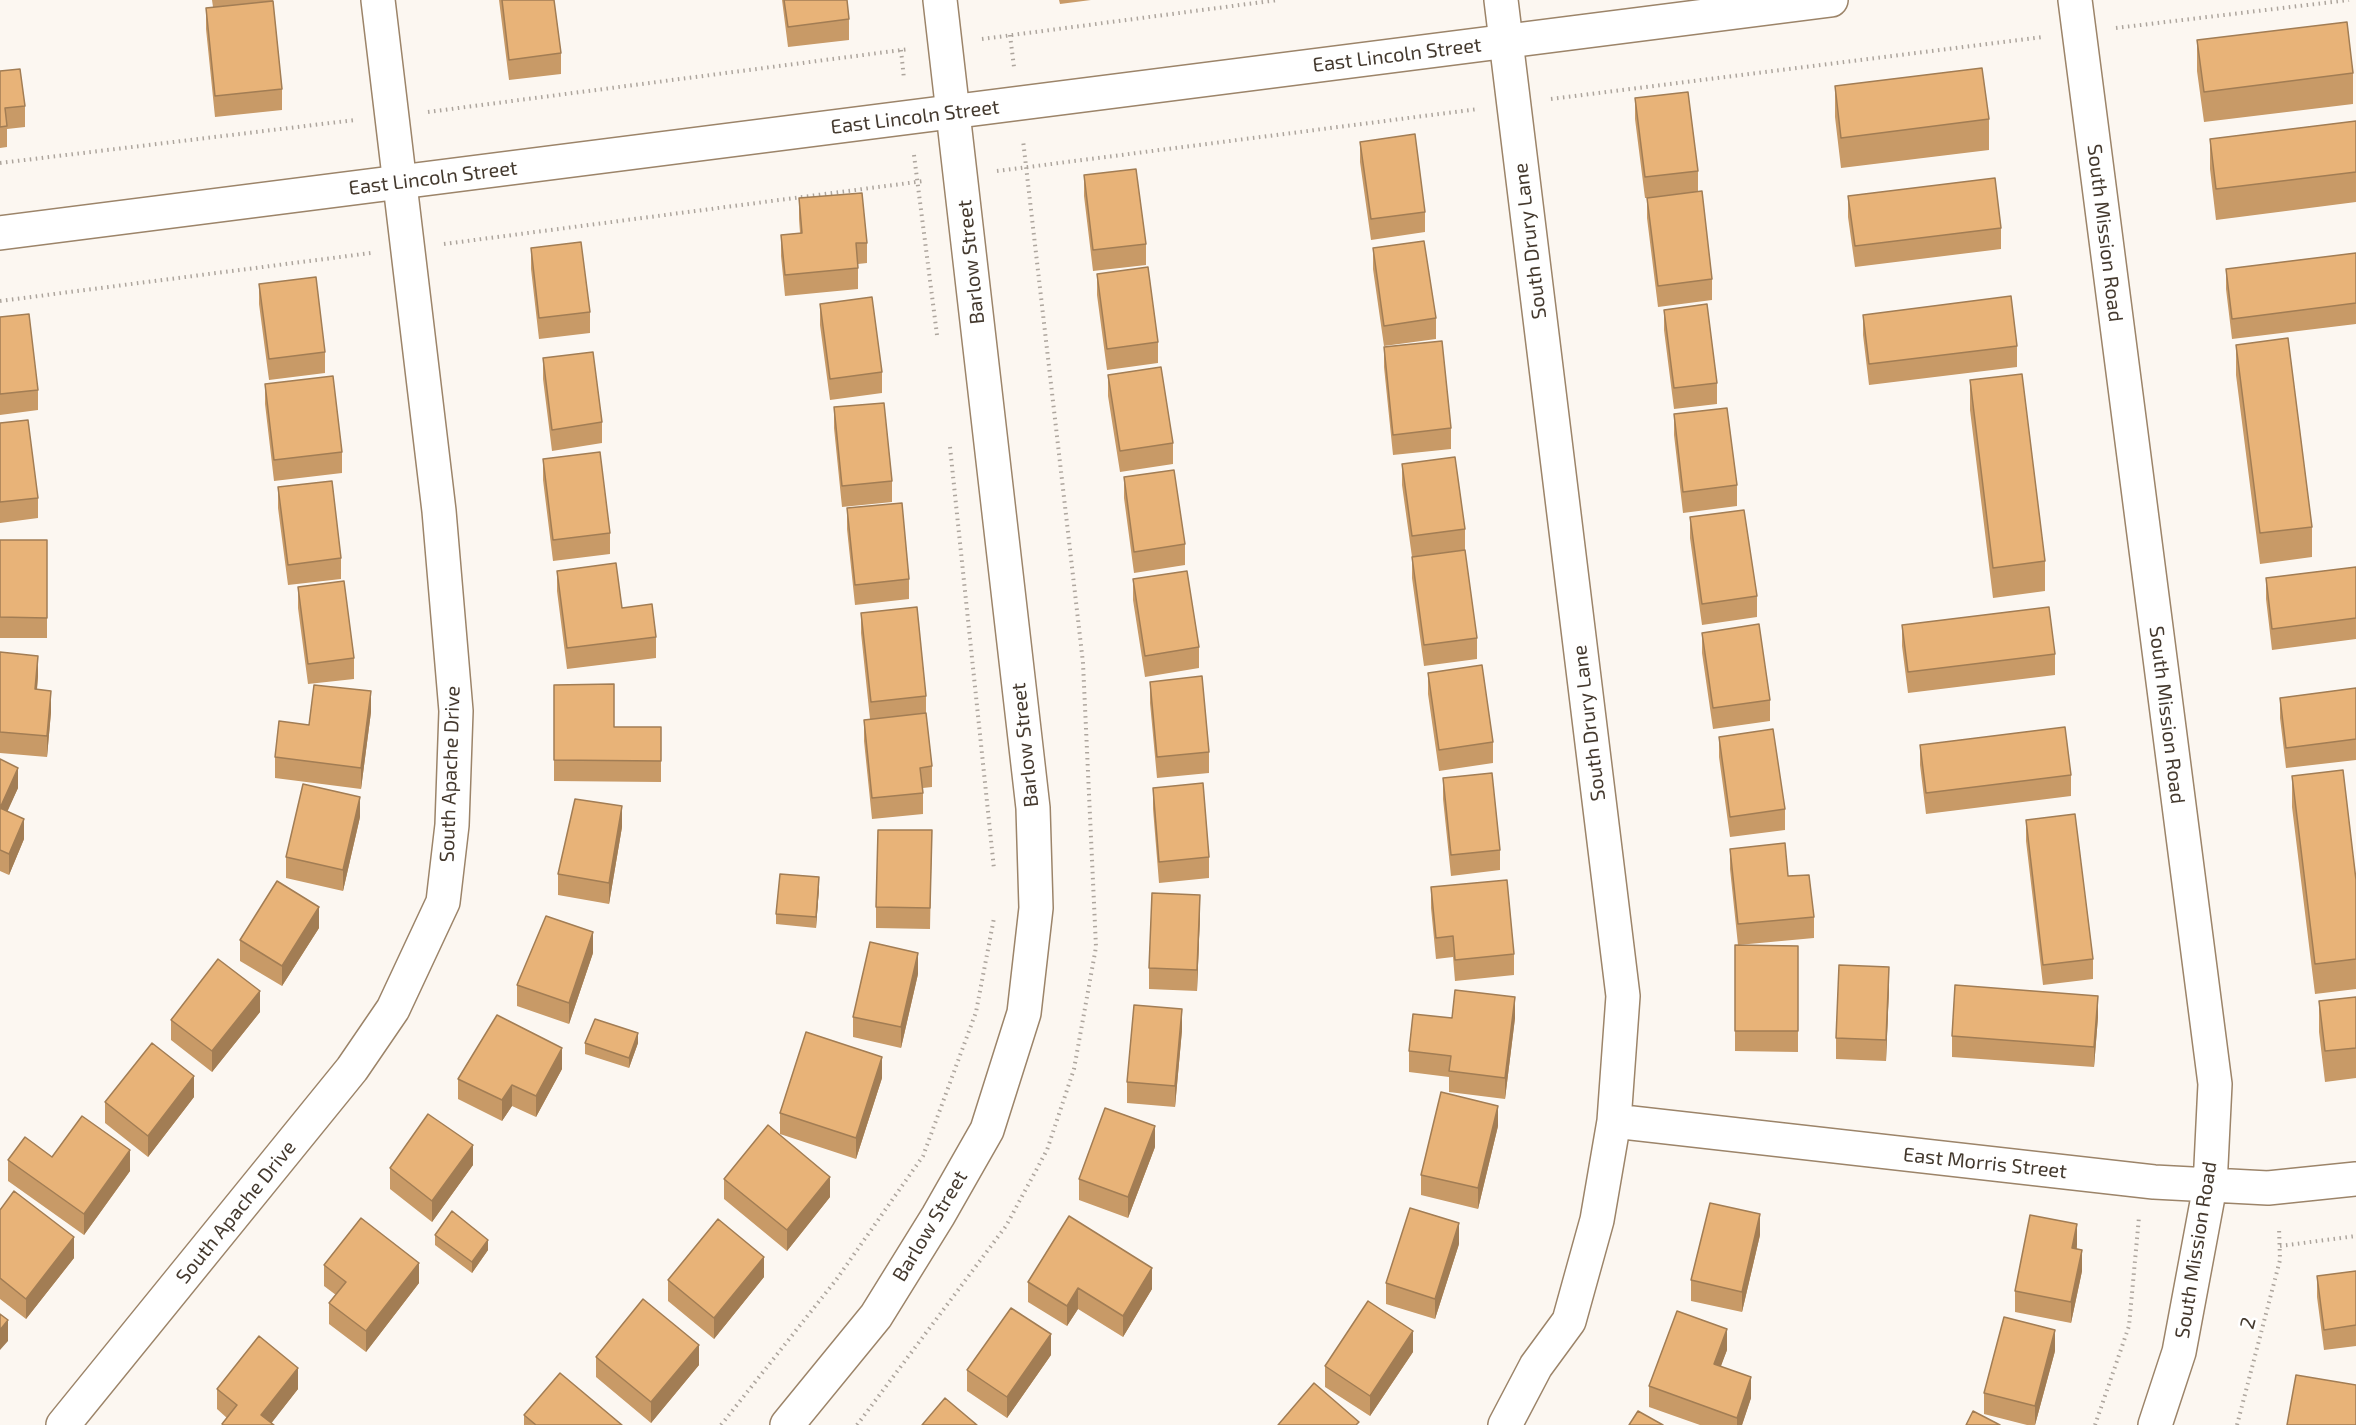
<!DOCTYPE html>
<style>
body{margin:0}
canvas{display:block;background:#fcf7f1}
</style>
<canvas width="2356" height="1425"></canvas>
<script>
const ctx = document.querySelector('canvas').getContext('2d');
ctx.lineJoin = 'round';
function stroke(path, color, width, dash) {
  ctx.strokeStyle = color;
  ctx.lineWidth = width;
  ctx.lineCap = dash ? 'butt' : 'round';
  ctx.setLineDash(dash || []);
  ctx.stroke(path);
}
function paint(path, color) {
  ctx.fillStyle = color;
  ctx.fill(path, 'evenodd');
}
function drawText(font, color, halo, rows, align = 'center') {
  ctx.font = font + ' "Exo 2",sans-serif';
  ctx.lineWidth = 5;
  ctx.setLineDash([]);
  ctx.textBaseline = 'middle';
  ctx.strokeStyle = halo;
  ctx.fillStyle = color;
  for (const [text, x, y, turn = 0] of rows) {
    ctx.save();
    ctx.translate(x, y);
    ctx.rotate((+turn || 0) * Math.PI / 180);
    ctx.textAlign = isNaN(turn) ? turn : align;
    if (halo) ctx.strokeText(text, 0, 0);
    ctx.fillText(text, 0, 0);
    ctx.restore();
  }
}
const path = new Path2D(`
 M2116 28 2349 0
 M1010 35 1014 67
 M982 39 1278 0
 M901 50 904 79
 M1551 99 2043 37
 M428 112 909 49
 M914 155 937 335
 M0 163 355 120
 M997 171 1478 109
 M444 244 924 181
 M0 301 371 253
 M950 447 994 869
 M2280 1246 2356 1236
 M721 1425 836 1280 923 1156 976 1012 994 918
 M857 1425 1006 1226 1047 1150 1074 1069 1096 947 1083 663 1023 140
 M2095 1425 2129 1326 2139 1217
 M2237 1425 2280 1260 2279 1227`);
const street = new Path2D(`
 M1501 0 1623 996 1614 1121 1597 1220 1569 1321 1536 1366 1505 1425
 M2075 0 2215 1084 2210 1186 2179 1352 2155 1425
 M1614 1121 2154 1182 2268 1188 2356 1179
 M63 1425 352 1069 393 1009 443 902 452 825 456 711 439 511 378 0
 M787 1425 876 1316 938 1216 987 1130 1024 1013 1036 908 1033 808 940 0`);
const secondary = new Path2D(`
 M0 233 1831 0`);
const wall = new Path2D(`
 M212 0H273V2L282 89V110L215 117 206 29V8L213 7Z
 M499 0H554L561 53V74L509 80Z
 M782 0H847L849 19V40L788 47Z
 M1059 0H1091L1060 4Z
 M2197 40 2353 73V104L2204 122 2197 71Z
 M0 71 25 106V127L7 129V147L0 148Z
 M1835 86 1989 119V150L1841 168 1835 117Z
 M1635 98 1698 171V191L1712 279V300L1658 307 1647 218V198H1645L1635 119Z
 M2356 121V202L2216 220 2210 169V139Z
 M1360 142 1425 212V232L1371 240 1360 162Z
 M1084 175 1146 244V265L1093 271 1084 196Z
 M1848 196 2001 228V249L1855 267 1848 217Z
 M799 198 867 243V263L858 264V289L785 296 781 256V235L800 233 799 219Z
 M531 248 590 312V333L539 339 531 269Z
 M1373 248 1436 318V339L1384 346 1373 269Z
 M2356 253V324L2232 339 2226 289V269Z
 M1097 274 1158 342V363L1107 370 1097 295Z
 M259 284 325 352V373L269 380 259 304Z
 M820 304 882 372V393L830 400 820 325Z
 M1664 310 1717 383V404L1674 409 1664 330Z
 M1863 315 2017 346V367L1869 385 1863 335Z
 M0 317 38 390V410L0 415Z
 M2236 345 2312 527V557L2260 564 2236 375Z
 M1384 347 1451 428V449L1393 455 1384 367Z
 M543 358 602 422V443L552 451 543 379Z
 M1108 375 1173 443V464L1120 472 1108 396Z
 M1970 380 2045 561V591L1993 598 1970 410Z
 M265 384 342 452V473L274 481 265 404Z
 M834 407 892 481V502L842 507 834 428Z
 M1674 414 1737 485V506L1683 513 1674 435Z
 M0 423 38 498V518L0 523Z
 M543 459 610 533V554L553 561 543 480Z
 M1402 464 1465 529V550L1412 557 1402 485Z
 M1124 477 1185 544V565L1134 573 1124 498Z
 M278 487 341 558V579L288 585 278 508Z
 M847 508 909 579V599L855 605 847 529Z
 M1690 517 1757 596V617L1702 625 1690 538Z
 M0 540H47V638H0Z
 M1412 557 1477 638V659L1424 666 1412 578Z
 M2356 567V639L2272 650 2266 599V578Z
 M557 571 622 608 656 637V658L567 669 557 591Z
 M1133 579 1199 647V668L1145 677 1133 600Z
 M298 587 354 658V679L308 684 298 608Z
 M861 613 926 696V713L932 766V787L923 788V814L872 819 864 741V720L870 719 861 633Z
 M1902 625 2055 654V675L1908 693 1902 646Z
 M1702 633 1770 700V721L1713 729 1702 653Z
 M0 652 38 676 37 690 51 712 47 757 0 753Z
 M1428 673 1493 742V763L1439 771 1428 694Z
 M1150 682 1209 752V773L1157 778 1150 703Z
 M554 685 614 727H661V782L554 781Z
 M2356 688V760L2286 768 2280 718V698Z
 M371 712 361 789 275 778V757L309 725Z
 M1719 737 1785 809V830L1730 837 1719 757Z
 M1920 745 2071 775V796L1926 814 1920 765Z
 M0 759 18 788 7 811 24 839 9 875 0 871Z
 M2292 776 2356 880V989L2315 994 2292 807Z
 M1443 778 1500 850V870L1451 876 1443 799Z
 M1153 788 1209 857V878L1159 883 1153 809Z
 M360 817 343 891 286 878V857Z
 M2026 820 2093 959V979L2043 985 2026 841Z
 M622 827 609 904 558 895V874Z
 M932 830 930 929 876 928V907Z
 M1730 849 1814 917V938L1738 945 1730 869Z
 M1431 887 1514 954V975L1455 981 1453 957 1436 959 1431 908Z
 M819 888 816 928 776 924V914Z
 M1200 915 1197 991 1149 989V968Z
 M319 928 282 986 240 961V940Z
 M1735 945 1798 946V1052L1735 1051Z
 M593 953 569 1024 517 1006V985Z
 M918 974 901 1048 853 1037V1017Z
 M1889 988 1886 1061 1836 1059V1038Z
 M2356 997V1078L2325 1082 2319 1032V1001Z
 M260 1012 212 1072 171 1040V1020Z
 M2098 1017 2094 1067 1952 1057V1036Z
 M1452 1018H1515L1505 1099 1449 1092V1077L1409 1072V1051Z
 M1182 1030 1175 1107 1127 1103V1082Z
 M585 1043H638L629 1068 585 1054Z
 M562 1069 536 1117 512 1106 502 1121 458 1099V1079Z
 M882 1078 856 1159 780 1134V1113Z
 M194 1097 148 1157 105 1123V1102Z
 M1498 1126 1478 1209 1421 1195V1175Z
 M1155 1147 1128 1218 1079 1200V1179Z
 M8 1160 130 1171 84 1235 8 1181Z
 M473 1165 432 1222 390 1189V1168Z
 M724 1179 830 1197 787 1251 724 1199Z
 M0 1210 74 1258 26 1319 0 1299Z
 M435 1235 488 1250 472 1273 435 1245Z
 M1760 1235 1742 1312 1691 1301V1280Z
 M1459 1244 1435 1319 1386 1304V1283Z
 M2077 1245V1249L2082 1271 2071 1323 2015 1312V1291Z
 M324 1265 419 1283 366 1352 329 1324V1303L336 1295 324 1286Z
 M2356 1271V1346L2324 1350 2317 1297V1276Z
 M764 1277 714 1339 668 1301V1280Z
 M1028 1282 1152 1289 1123 1337 1078 1309 1067 1326 1028 1302Z
 M1727 1350 1720 1367 1751 1398 1742 1425H1700L1649 1407V1386Z
 M2055 1351 2035 1425H2027L1984 1414V1393Z
 M1413 1352 1370 1416 1325 1387V1366Z
 M1051 1355 1007 1418 967 1391V1370Z
 M596 1357 699 1365 651 1423 596 1377Z
 M217 1389H298L271 1423 274 1425H222L227 1418 217 1409Z
 M524 1415 622 1425H524Z`);
const shadedWall = new Path2D(`
 M38 656V676L35 710V689Z
 M51 691V712L47 757V736Z
 M371 691V712L361 789V768Z
 M18 768V788L0 828V808Z
 M360 797V817L343 891V870Z
 M622 806V827L609 904V883Z
 M24 819V839L9 875V854Z
 M819 877V888L816 928V917Z
 M1200 895V915L1197 991V970Z
 M319 907V928L282 986V966Z
 M593 932V953L569 1024V1003Z
 M918 953V974L901 1048V1027Z
 M1889 967V988L1886 1061V1040Z
 M260 991V1012L212 1072V1051Z
 M2098 996V1017L2094 1067V1047Z
 M1515 997V1018L1505 1099V1078Z
 M1182 1009V1030L1175 1107V1086Z
 M638 1033V1043L629 1068V1058Z
 M562 1048V1069L536 1117V1096Z
 M882 1057V1078L856 1159V1138Z
 M194 1076V1097L148 1157V1136Z
 M512 1085V1106L502 1121V1100Z
 M1498 1106V1126L1478 1209V1188Z
 M1155 1126V1147L1128 1218V1197Z
 M473 1145V1165L432 1222V1201Z
 M130 1150V1171L84 1235V1214Z
 M830 1177V1197L787 1251V1230Z
 M1760 1214V1235L1742 1312V1292Z
 M1459 1223V1244L1435 1319V1299Z
 M2077 1224V1245L2072 1269V1248Z
 M74 1237V1258L26 1319V1299Z
 M488 1240V1250L472 1273V1262Z
 M2082 1250V1271L2071 1323V1302Z
 M764 1257V1277L714 1339V1318Z
 M419 1263V1283L366 1352V1331Z
 M1152 1268V1289L1123 1337V1316Z
 M1078 1288V1309L1067 1326V1306Z
 M8 1320V1341L0 1350V1330Z
 M1727 1329V1350L1714 1385V1364Z
 M2055 1330V1351L2035 1425V1406Z
 M1413 1331V1352L1370 1416V1396Z
 M1051 1334V1355L1007 1418V1397Z
 M699 1345V1365L651 1423V1402Z
 M298 1368V1389L270 1425 261 1415Z
 M1751 1377V1398L1742 1425H1737V1418Z`);
const building = new Path2D(`
 M502 0H554L561 53 509 60Z
 M784 0H847L849 19 788 27Z
 M273 1 282 89 215 96 206 8Z
 M2347 22 2353 73 2204 92 2197 40Z
 M1982 68 1989 119 1841 138 1835 86Z
 M20 69 25 106 5 108 7 126 0 127V71Z
 M1688 92 1698 171 1645 177 1635 98Z
 M2356 121V172L2216 189 2210 139Z
 M1415 134 1425 212 1371 219 1360 142Z
 M1136 169 1146 244 1093 250 1084 175Z
 M1995 178 2001 228 1855 246 1848 196Z
 M1702 191 1712 279 1658 286 1647 198Z
 M862 193 867 243H856L858 268 785 275 781 235 802 233 799 198Z
 M1424 241 1436 318 1384 326 1373 248Z
 M581 242 590 312 539 318 531 248Z
 M2356 253V303L2232 319 2226 269Z
 M1148 267 1158 342 1107 349 1097 274Z
 M316 277 325 352 269 359 259 284Z
 M2011 296 2017 346 1869 364 1863 315Z
 M872 297 882 372 830 379 820 304Z
 M1707 304 1717 383 1674 388 1664 310Z
 M29 314 38 390 0 394V317Z
 M2288 338 2312 527 2260 533 2236 345Z
 M1442 341 1451 428 1393 435 1384 347Z
 M593 352 602 422 552 430 543 358Z
 M1161 367 1173 443 1120 451 1108 375Z
 M2022 374 2045 561 1993 568 1970 380Z
 M333 376 342 452 274 460 265 384Z
 M884 403 892 481 842 486 834 407Z
 M1727 408 1737 485 1683 492 1674 414Z
 M28 420 38 498 0 502V423Z
 M600 452 610 533 553 540 543 459Z
 M1455 457 1465 529 1412 536 1402 464Z
 M1174 470 1185 544 1134 552 1124 477Z
 M332 481 341 558 288 565 278 487Z
 M902 503 909 579 855 585 847 508Z
 M1744 510 1757 596 1702 604 1690 517Z
 M0 540H47V618L0 617Z
 M1465 550 1477 638 1424 645 1412 557Z
 M616 563 622 608 652 604 656 637 567 648 557 571Z
 M2356 567V618L2272 629 2266 578Z
 M1187 571 1199 647 1145 656 1133 579Z
 M344 581 354 658 308 664 298 587Z
 M917 607 926 696 871 702 861 613Z
 M2049 607 2055 654 1908 672 1902 625Z
 M1759 624 1770 700 1713 708 1702 633Z
 M0 652 38 656 35 689 51 691 47 736 0 732Z
 M1482 665 1493 742 1439 750 1428 673Z
 M1202 676 1209 752 1157 757 1150 682Z
 M614 684V727H661V761L554 760V685Z
 M314 685 371 691 361 768 275 757 279 721 309 725Z
 M2356 688V739L2286 748 2280 698Z
 M926 713 932 766 920 768 923 793 872 798 864 720Z
 M2065 727 2071 775 1926 793 1920 745Z
 M1773 729 1785 809 1730 817 1719 737Z
 M0 759 18 768 0 808Z
 M2343 770 2356 880V959L2315 964 2292 776Z
 M1492 773 1500 850 1451 855 1443 778Z
 M1203 783 1209 857 1159 862 1153 788Z
 M303 784 360 797 343 870 286 857Z
 M575 799 622 806 609 883 558 874Z
 M0 808 24 819 9 854 0 850Z
 M2075 814 2093 959 2043 965 2026 820Z
 M878 830H932L930 908 876 907Z
 M1785 843 1788 876 1809 875 1814 917 1738 924 1730 849Z
 M780 874 819 877 816 917 776 914Z
 M1507 880 1514 954 1455 960 1453 936 1436 938 1431 887Z
 M277 881 319 907 282 966 240 940Z
 M1152 893 1200 895 1197 970 1149 968Z
 M546 916 593 932 569 1003 517 985Z
 M870 942 918 953 901 1027 853 1017Z
 M1735 945 1798 946V1031H1735Z
 M218 959 260 991 212 1051 171 1020Z
 M1839 965 1889 967 1886 1040 1836 1038Z
 M1955 985 2098 996 2094 1047 1952 1036Z
 M1455 990 1515 997 1505 1078 1449 1071 1451 1056 1409 1051 1413 1014 1452 1018Z
 M2356 997V1048L2325 1051 2319 1001Z
 M1134 1005 1182 1009 1175 1086 1127 1082Z
 M497 1015 562 1048 536 1096 512 1085 502 1100 458 1079Z
 M595 1019 638 1033 629 1058 585 1043Z
 M806 1032 882 1057 856 1138 780 1113Z
 M152 1043 194 1076 148 1136 105 1102Z
 M1441 1092 1498 1106 1478 1188 1421 1175Z
 M1105 1108 1155 1126 1128 1197 1079 1179Z
 M428 1114 473 1145 432 1201 390 1168Z
 M82 1116 130 1150 84 1214 8 1160 25 1137 52 1157Z
 M768 1125 830 1177 787 1230 724 1179Z
 M14 1191 74 1237 26 1299 0 1278V1210Z
 M1710 1203 1760 1214 1742 1292 1691 1280Z
 M1410 1208 1459 1223 1435 1299 1386 1283Z
 M452 1211 488 1240 472 1262 435 1235Z
 M2030 1215 2077 1224 2072 1248 2082 1250 2071 1302 2015 1291Z
 M1069 1216 1152 1268 1123 1316 1078 1288 1067 1306 1028 1282Z
 M361 1218 419 1263 366 1331 329 1303 346 1282 324 1265Z
 M718 1219 764 1257 714 1318 668 1280Z
 M2356 1271V1325L2324 1330 2317 1276Z
 M643 1299 699 1345 651 1402 596 1357Z
 M1368 1301 1413 1331 1370 1396 1325 1366Z
 M1011 1308 1051 1334 1007 1397 967 1370Z
 M1677 1311 1727 1329 1714 1364 1751 1377 1737 1418 1649 1386Z
 M0 1314 8 1320 0 1330Z
 M2004 1317 2055 1330 2035 1406 1984 1393Z
 M259 1336 298 1368 261 1415 274 1425H223L222 1424 237 1405 217 1389Z
 M560 1373 622 1425H536L524 1415Z
 M2296 1375 2356 1385V1425H2287Z
 M1314 1383 1359 1422 1356 1425H1278Z
 M945 1398 977 1425H922Z
 M1638 1411 1663 1425H1629Z
 M1973 1411 2000 1425H1966Z`);
const streetNames = [
 ["East Lincoln Street",1397,55,-7],
 ["East Lincoln Street",915,117,-7],
 ["East Lincoln Street",433,178,-7],
 ["South Mission Road",2105,233,83],
 ["South Drury Lane",1530,241,-97],
 ["Barlow Street",971,262,-96],
 ["South Mission Road",2167,715,83],
 ["South Drury Lane",1589,723,-97],
 ["Barlow Street",1025,745,-96],
 ["South Apache Drive",450,774,-88],
 ["East Morris Street",1985,1163,6],
 ["South Apache Drive",236,1212,-51],
 ["Barlow Street",930,1226,-59],
 ["South Mission Road",2196,1250,-81],
 ["2",2248,1323,-75]
];
stroke(street, '#9c8469', 36);
stroke(secondary, '#9c8469', 36);
stroke(path, '#ada59d', 4, [1.5, 4.5]);
stroke(street, '#fff', 33);
stroke(secondary, '#fff', 33);
paint(wall, '#c89a67');
paint(shadedWall, '#a27d54');
paint(building, '#e8b378');
stroke(building, '#a27d54', 1.5);
drawText('20px', '#44392e', '#fff', streetNames);
</script>
